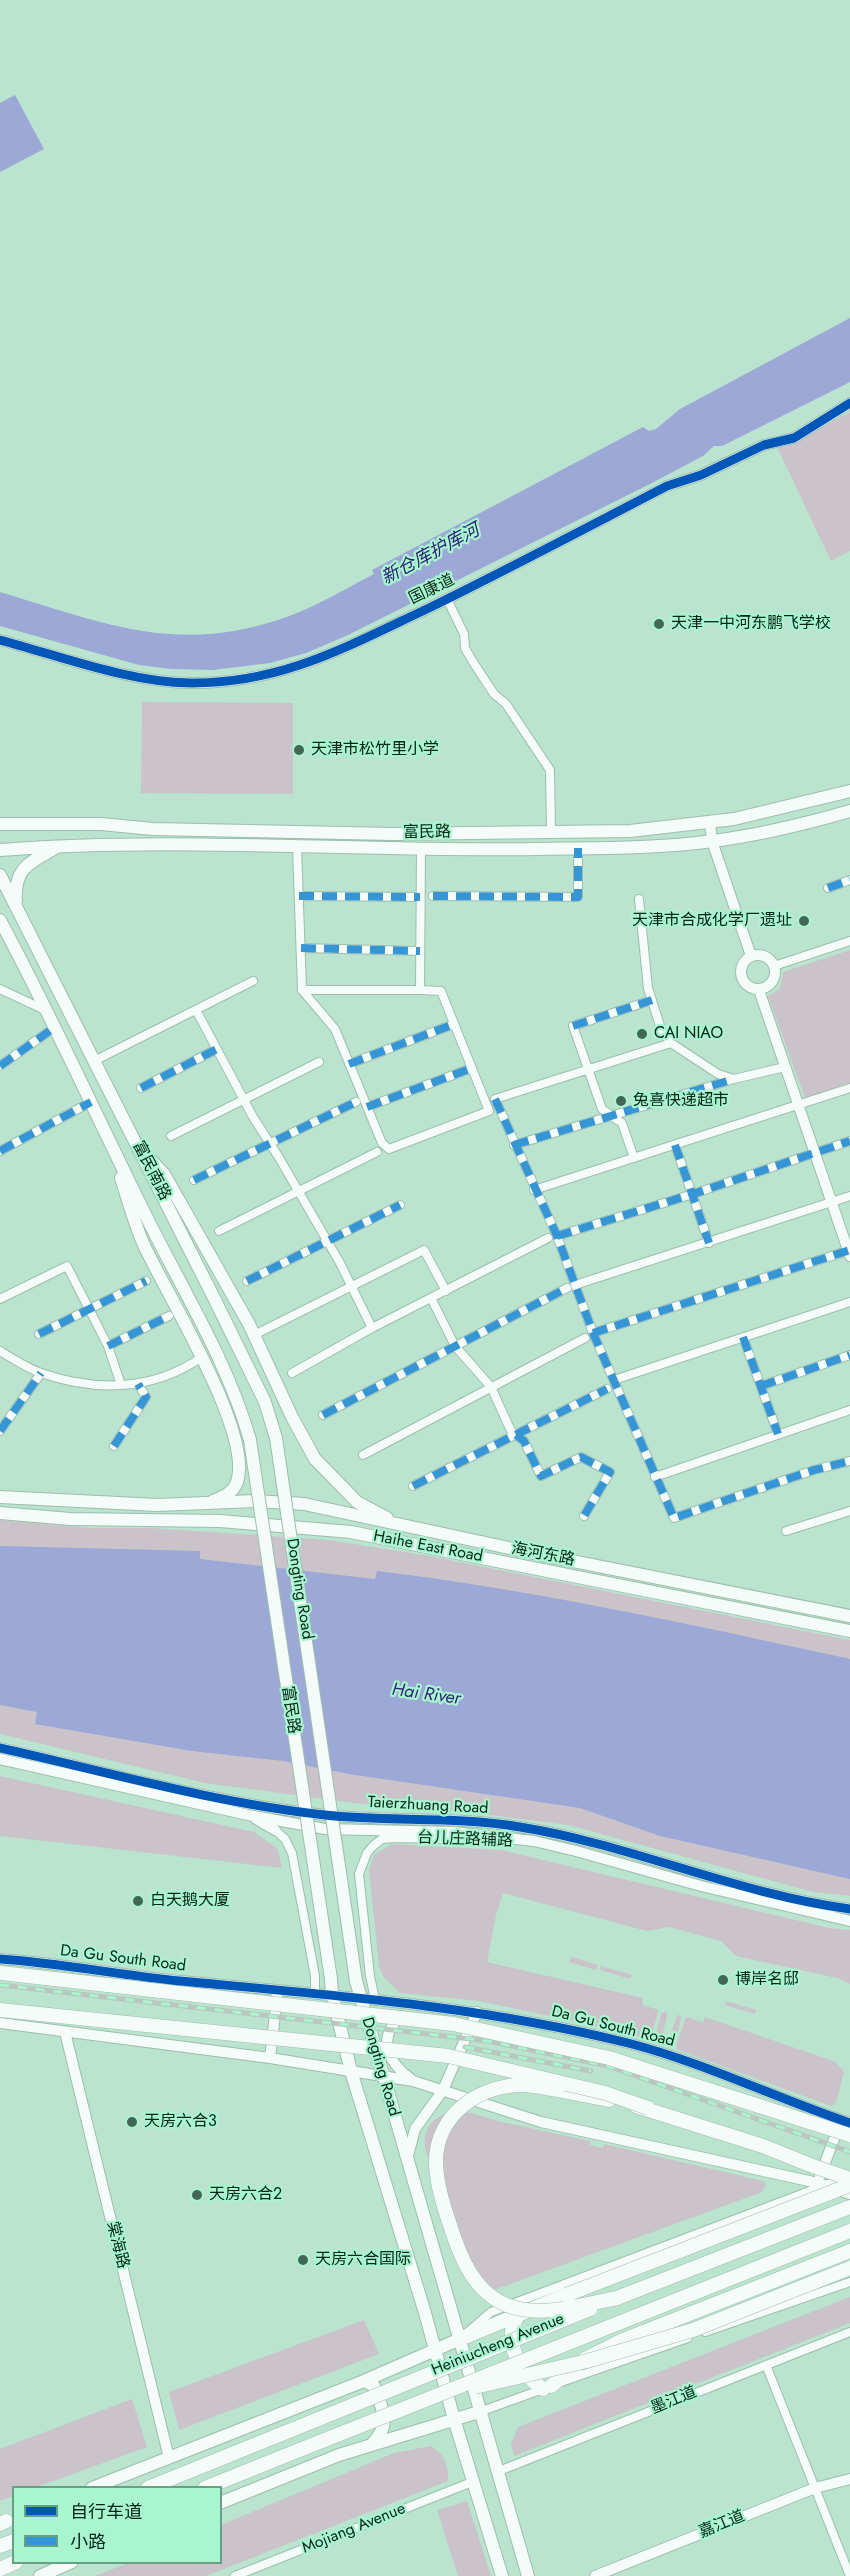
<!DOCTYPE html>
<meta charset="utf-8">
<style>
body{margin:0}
#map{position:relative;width:850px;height:2576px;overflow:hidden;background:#bae4cf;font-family:Jost,"Noto Sans SC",sans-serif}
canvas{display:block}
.legend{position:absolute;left:12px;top:2486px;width:210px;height:78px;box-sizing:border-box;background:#a8f5d0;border:2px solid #66a186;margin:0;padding:8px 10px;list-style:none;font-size:18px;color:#032417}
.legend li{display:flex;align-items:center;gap:12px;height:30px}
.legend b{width:30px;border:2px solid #66a186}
</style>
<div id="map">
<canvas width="850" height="2576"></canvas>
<ul class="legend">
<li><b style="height:8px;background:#0057b8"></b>自行车道</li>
<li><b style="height:8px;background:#3695d4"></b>小路</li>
</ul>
</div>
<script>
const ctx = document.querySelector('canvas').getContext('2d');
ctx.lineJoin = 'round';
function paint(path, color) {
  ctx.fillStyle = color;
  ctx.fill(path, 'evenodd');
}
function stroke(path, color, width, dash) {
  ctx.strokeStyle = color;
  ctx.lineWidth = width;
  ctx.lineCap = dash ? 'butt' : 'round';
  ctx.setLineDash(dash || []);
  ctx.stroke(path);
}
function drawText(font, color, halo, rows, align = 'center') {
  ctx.font = font + ' Jost,"Noto Sans SC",sans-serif';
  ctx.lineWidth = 4.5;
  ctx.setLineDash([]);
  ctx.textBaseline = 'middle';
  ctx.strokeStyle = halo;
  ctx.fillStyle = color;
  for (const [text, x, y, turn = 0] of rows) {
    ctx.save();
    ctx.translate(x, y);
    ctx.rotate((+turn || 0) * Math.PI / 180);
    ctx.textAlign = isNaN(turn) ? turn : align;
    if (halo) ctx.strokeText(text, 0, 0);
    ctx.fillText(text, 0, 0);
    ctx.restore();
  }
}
const green = new Path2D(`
 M850 412V551L831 561 777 447 794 442Z
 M142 702 293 703V794L141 793Z
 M850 950V1083L805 1098 768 996 780 988 783 972Z
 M0 1520 89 1528H151L329 1540 430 1556 850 1640V1896L813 1892 568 1825 458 1811 355 1803 205 1783 0 1734Z
 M0 1776 254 1832 278 1849 282 1868 0 1836Z
 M392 1844 501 1850 829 1928 850 1930V1984L841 1979 736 1956 721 1941 669 1927 647 1931 503 1893 496 1915 487 1962 643 1998 642 2005 659 2010 650 2039 580 2023 581 2018 575 2017 573 2021 479 2001 400 1993 384 1978 379 1966 369 1870 374 1855Z
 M571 1957 598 1965 596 1970 569 1962Z
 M601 1966 632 1975 630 1979 600 1970Z
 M726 2001 756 2010 755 2014 725 2005Z
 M666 2011 667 2016 662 2036 658 2038 656 2034 661 2014Z
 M677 2015 681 2016V2019L676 2039 672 2041 670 2038Z
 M686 2017 703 2022 705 2017 836 2062 844 2072 836 2103 831 2106 678 2050 676 2045Z
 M456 2111 472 2113 498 2121 590 2141V2145L603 2148 604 2144 763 2181 766 2184 762 2192 494 2290C470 2279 437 2180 426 2152 421 2128 432 2116 456 2111Z
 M850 2297V2323L514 2456 511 2444 518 2427Z
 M364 2320 379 2354 179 2430 169 2392Z
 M132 2399 147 2447 37 2487 14 2488 13 2496 0 2501V2449Z
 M431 2446C444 2454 449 2465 448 2481L206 2576H95L128 2563 220 2562 221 2525 394 2453Z
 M467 2501 491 2576H458L437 2510Z`);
const water = new Path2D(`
 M15 95 44 149 0 172V103Z
 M850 318V382L722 446H714L703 456 650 484 346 636 306 653 270 663 213 670 171 669 139 665 0 626V592C107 624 180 657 292 615 320 604 347 588 374 574L372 570 643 427 649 431 656 429 680 409Z
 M0 1546 200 1551V1559L375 1579 377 1571C536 1590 693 1625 850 1659V1879L660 1836 580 1808 349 1774 283 1761 192 1751 35 1724 37 1712 0 1705Z`);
const minor = new Path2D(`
 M447 599 464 634 465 648 473 662 494 694 506 704 550 770 551 832
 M297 847 302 990H420L421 849
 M828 888 850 880
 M299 896 420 897
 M433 896 578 897V848
 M639 899 648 988 661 1029 671 1043 718 1074 734 1079 785 1067
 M301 948 420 951
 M774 966 850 941
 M0 989 47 1011
 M302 990 335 1029 382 1143 389 1149 489 1111 441 991 420 990
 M196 1010 253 1117 278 1156 340 1263 372 1328
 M671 1043 495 1099 557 1236 593 1333 674 1518 814 1470 850 1461
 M94 1061 253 981
 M349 1064 454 1024
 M0 1066 55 1027
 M141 1088 217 1049
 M367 1107 472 1068
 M171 1136 319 1062
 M514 1145 734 1079
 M675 1145 709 1243
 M0 1151 91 1102
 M634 1158 622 1123 602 1109 573 1026 652 1000
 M194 1180 356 1102
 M534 1190 850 1088
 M219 1231 377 1152
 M557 1236 693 1194 850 1141
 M247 1281 400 1205
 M575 1285 850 1196
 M431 1298 455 1346 491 1387 511 1431 524 1441 541 1476 581 1457 610 1472 584 1516
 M0 1299 67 1266 108 1346 121 1385
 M593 1333 850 1250
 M39 1334 146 1281
 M254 1335 424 1250 446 1291
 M743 1337 778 1434
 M108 1346 169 1316
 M0 1351C13 1359 27 1368 41 1373 96 1392 153 1391 202 1357
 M292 1373 372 1328 548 1238
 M614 1380 850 1302
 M761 1386 850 1355
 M323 1415 567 1288
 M0 1431 41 1373
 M114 1446 146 1397 138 1384
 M363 1455 585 1338
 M655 1477 850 1410
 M413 1486 607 1389
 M786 1531 850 1511
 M275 1830 285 1839 292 1853 315 1976V1993
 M375 1999 370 1976 359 1874 367 1853 373 1846 382 1839 396 1838 488 1840
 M469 2331 491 2312 844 2178
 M705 2332 850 2282
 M766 2365 850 2576
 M561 2382 688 2338
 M482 2411 546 2388
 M499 2471 850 2332
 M235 2576 472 2482`);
const tertiary = new Path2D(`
 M0 640C60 656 128 682 190 683 282 684 348 646 429 608 509 569 588 527 667 486L701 475 764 445 794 438 850 403
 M710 823 712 841 751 956
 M741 972a17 17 0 1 1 34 0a17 17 0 1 1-34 0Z
 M759 990 850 1256
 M0 1748C107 1772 215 1803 325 1815 389 1822 455 1816 520 1827 632 1845 737 1894 850 1909
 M0 1759 248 1815 325 1829 454 1832 534 1841 576 1851 701 1886 850 1921
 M256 1819 275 1830
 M0 1959C60 1963 120 1975 180 1981 331 1995 481 2006 628 2043 705 2063 776 2098 850 2123
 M401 2016C377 2037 387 2062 411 2079
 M0 2023 270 2058 413 2081 541 2122 818 2183 850 2194
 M65 2032 169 2458
 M270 2058 277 1997
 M408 2156 415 2129 443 2090 477 2012
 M820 2176 839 2126
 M595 2576 815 2488 850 2479`);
const secondary = new Path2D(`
 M0 824H101L153 829 392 834 630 831 734 819 850 791
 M0 850C178 836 357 852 536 849 594 848 654 849 713 841 759 835 805 824 850 811
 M0 875 214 1298 265 1402 276 1438
 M16 901C14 868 29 863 55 848
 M0 920C51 1015 95 1113 143 1210 180 1286 227 1359 250 1440
 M147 1156 164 1174 249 1324 292 1417 315 1459 357 1502 387 1518
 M121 1178C128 1200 134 1222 143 1243 165 1292 254 1433 237 1482 233 1493 223 1497 213 1501
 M0 1497 157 1505 256 1501 304 1504 537 1554 850 1616
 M0 1513 70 1519 220 1521 351 1532 850 1631
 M331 1979 332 1994 351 2071 425 2313 454 2419 502 2576
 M356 1981 528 2576
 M364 2381 374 2386C382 2409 392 2423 373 2443
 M92 2488 364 2381 460 2339
 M220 2503 339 2455 482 2411
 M40 2576 72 2562`);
const trunk = new Path2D(`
 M557 2090 609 2100
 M636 2106 763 2146 810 2165
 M617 2298 850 2207
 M518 2315C502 2341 520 2373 543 2389
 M460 2339 566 2295
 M551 2386 585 2359 623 2340 850 2251
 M148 2488 279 2435
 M205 2488 287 2455
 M0 2524 6 2521
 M0 2546 14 2541
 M0 2569 16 2562`);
const rail = new Path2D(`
 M0 1985 488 2041 608 2066 850 2152
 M465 2047 591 2071`);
const secondaryBridge = new Path2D(`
 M276 1438 356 1981
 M250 1440 331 1979`);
const trunkBridge = new Path2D(`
 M1 1973 453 2024 609 2058 850 2135
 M0 2010 448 2056 605 2093 648 2108
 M557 2090C547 2088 536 2086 526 2085 480 2084 436 2114 436 2162 436 2183 443 2205 450 2225 460 2257 474 2293 509 2306 542 2318 584 2304 617 2298
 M810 2165 850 2179
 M566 2295 850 2185
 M475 2387 587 2361 693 2330 850 2268
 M279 2435 590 2309
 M287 2455 850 2231`);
const quiet = new Path2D(`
 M828 888 850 880
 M299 896 420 897
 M433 896 578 897V848
 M301 948 420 951
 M573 1026 652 1000
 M349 1064 454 1024
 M0 1066 55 1027
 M141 1088 217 1049
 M495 1099 557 1236 593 1333 674 1518 814 1470 850 1461
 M367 1107 472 1068
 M514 1145 734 1079
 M675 1145 709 1243
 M0 1151 91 1102
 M194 1180 356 1102
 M557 1236 693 1194 850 1141
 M247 1281 400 1205
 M593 1333 850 1250
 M39 1334 146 1281
 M743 1337 778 1434
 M108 1346 169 1316
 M761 1386 850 1355
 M323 1415 567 1288
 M0 1431 41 1373
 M516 1435 524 1441 541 1476 581 1457 610 1472 584 1516
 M114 1446 146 1397 138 1384
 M413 1486 607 1389`);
const cycleway = new Path2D(`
 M0 640C60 656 128 682 190 683 282 684 348 646 429 608 509 569 588 527 667 486L701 475 764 445 794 438 850 403
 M0 1748C107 1772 215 1803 325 1815 389 1822 455 1816 520 1827 632 1845 737 1894 850 1909
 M0 1959C60 1963 120 1975 180 1981 331 1995 481 2006 628 2043 705 2063 776 2098 850 2123`);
const markers = [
 [659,624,6,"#436757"],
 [299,750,6,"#436757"],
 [804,921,6,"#436757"],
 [642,1034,6,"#436757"],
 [621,1101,6,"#436757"],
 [138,1901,6,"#436757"],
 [723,1980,6,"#436757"],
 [132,2122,6,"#436757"],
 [197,2195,6,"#436757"],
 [303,2260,6,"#436757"]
];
const streetNames = [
 ["国康道",432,590,-26],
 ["富民路",427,833,-1],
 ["富民南路",151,1171,63],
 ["Haihe East Road",428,1547,11],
 ["海河东路",543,1555,11],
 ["Dongting Road",299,1589,81],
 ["富民路",290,1710,82],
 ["Taierzhuang Road",428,1806,3],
 ["台儿庄路辅路",465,1840,2],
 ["Da Gu South Road",123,1959,7],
 ["Da Gu South Road",613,2027,14],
 ["Dongting Road",380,2067,74],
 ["棠海路",117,2245,76],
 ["Heiniucheng Avenue",498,2345,-22],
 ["墨江道",674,2401,-22],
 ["嘉江道",722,2525,-22],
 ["Mojiang Avenue",354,2529,-22]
];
const poiNames = [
 ["天津一中河东鹏飞学校",671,624],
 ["天津市松竹里小学",311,750],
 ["天津市合成化学厂遗址",792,921,"right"],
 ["CAI NIAO",654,1034],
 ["兔喜快递超市",633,1101],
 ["白天鹅大厦",150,1901],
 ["博岸名邸",735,1980],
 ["天房六合3",144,2122],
 ["天房六合2",209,2195],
 ["天房六合国际",315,2260]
];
const waterNames = [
 ["新仓库护库河",431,555,-28],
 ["Hai River",426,1695,8]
];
paint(green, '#cac3c9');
paint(water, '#9ca8d6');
stroke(minor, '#9cbead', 10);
stroke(tertiary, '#9cbead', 12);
stroke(secondary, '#9cbead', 14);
stroke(trunk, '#9cbead', 15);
stroke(minor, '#f5fbf8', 8);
stroke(tertiary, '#f5fbf8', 10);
stroke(secondary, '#f5fbf8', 12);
stroke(trunk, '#f5fbf8', 14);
stroke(rail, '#bac6c0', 5);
stroke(rail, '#a8f5d0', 3, [9]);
stroke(secondaryBridge, '#9cbead', 14, []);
stroke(trunkBridge, '#9cbead', 15, []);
stroke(secondaryBridge, '#f5fbf8', 12);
stroke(trunkBridge, '#f5fbf8', 14);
stroke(quiet, '#3695d4', 8, [15, 8]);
stroke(cycleway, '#0057b8', 9);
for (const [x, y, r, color] of markers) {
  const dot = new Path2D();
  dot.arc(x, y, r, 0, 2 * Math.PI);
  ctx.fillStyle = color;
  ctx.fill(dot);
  stroke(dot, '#a8f5d0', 2);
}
drawText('16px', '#032417', '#a8f5d0', streetNames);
drawText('16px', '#032417', '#a8f5d0', poiNames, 'left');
drawText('italic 18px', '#2f2277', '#a8f5d0', waterNames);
</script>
